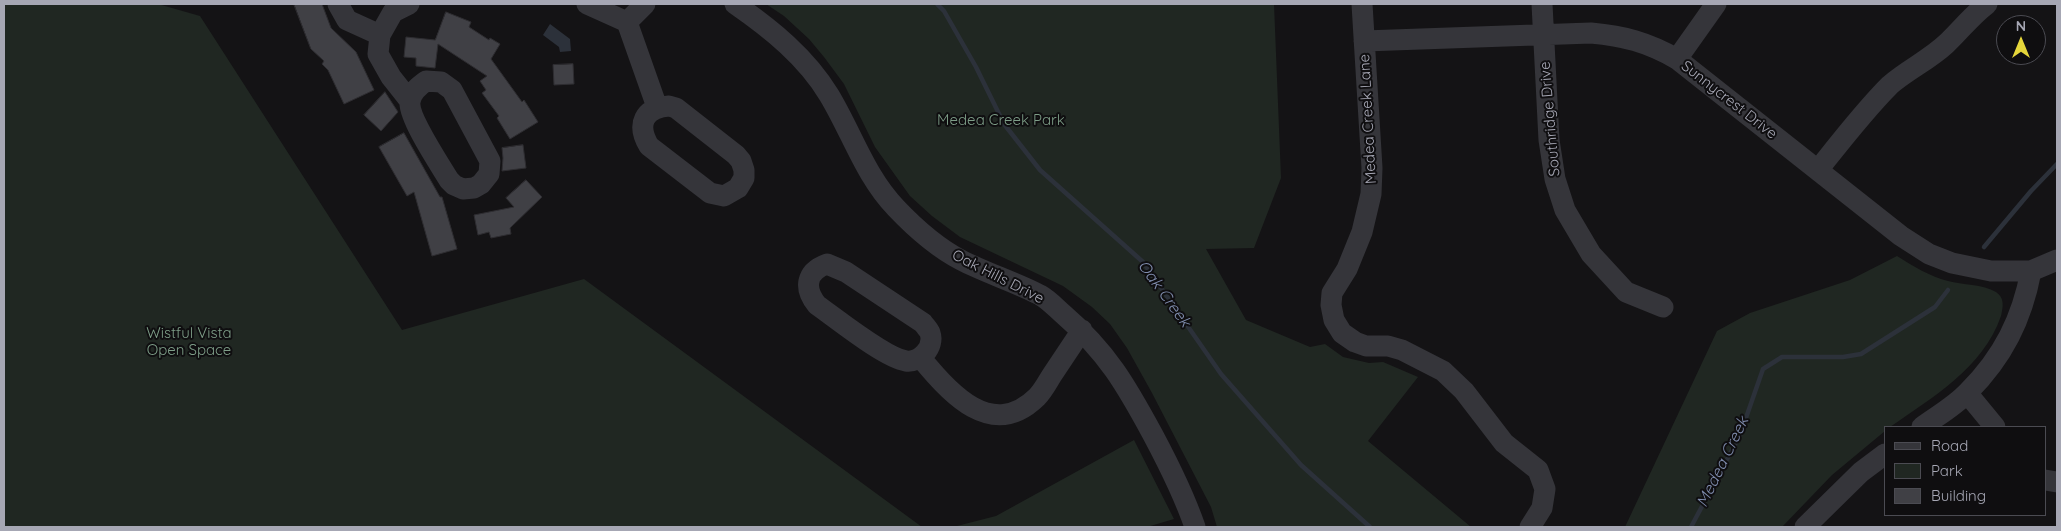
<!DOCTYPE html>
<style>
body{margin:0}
#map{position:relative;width:2061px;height:531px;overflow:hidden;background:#141315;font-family:Quicksand,sans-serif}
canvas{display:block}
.frame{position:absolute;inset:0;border:5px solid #a6a7b4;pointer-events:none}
.legend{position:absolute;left:1884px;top:426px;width:162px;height:90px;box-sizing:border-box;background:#0f0e10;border:1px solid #4b4b52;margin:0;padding:6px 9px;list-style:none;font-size:15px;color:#a6a7b4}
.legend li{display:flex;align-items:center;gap:10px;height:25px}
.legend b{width:25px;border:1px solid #4b4b52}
.north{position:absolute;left:1996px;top:15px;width:50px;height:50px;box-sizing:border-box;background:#0f0e10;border:1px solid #4b4b52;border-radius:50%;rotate:0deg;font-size:14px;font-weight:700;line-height:20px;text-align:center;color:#a6a7b4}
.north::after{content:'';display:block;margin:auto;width:18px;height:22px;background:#e5d63b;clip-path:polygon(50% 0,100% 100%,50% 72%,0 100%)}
</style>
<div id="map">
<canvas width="2061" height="531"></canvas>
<div class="frame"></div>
<ul class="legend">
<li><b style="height:6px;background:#35353a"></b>Road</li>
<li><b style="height:14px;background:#202722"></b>Park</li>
<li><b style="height:14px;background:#404045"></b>Building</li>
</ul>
<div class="north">N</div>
</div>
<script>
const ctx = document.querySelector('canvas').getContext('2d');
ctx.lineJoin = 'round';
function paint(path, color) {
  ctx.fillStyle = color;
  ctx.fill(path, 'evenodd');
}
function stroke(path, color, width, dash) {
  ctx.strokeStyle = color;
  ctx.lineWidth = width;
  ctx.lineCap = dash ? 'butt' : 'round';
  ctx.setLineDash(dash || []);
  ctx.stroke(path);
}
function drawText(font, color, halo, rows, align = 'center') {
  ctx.font = font + ' Quicksand,sans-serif';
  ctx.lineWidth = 4;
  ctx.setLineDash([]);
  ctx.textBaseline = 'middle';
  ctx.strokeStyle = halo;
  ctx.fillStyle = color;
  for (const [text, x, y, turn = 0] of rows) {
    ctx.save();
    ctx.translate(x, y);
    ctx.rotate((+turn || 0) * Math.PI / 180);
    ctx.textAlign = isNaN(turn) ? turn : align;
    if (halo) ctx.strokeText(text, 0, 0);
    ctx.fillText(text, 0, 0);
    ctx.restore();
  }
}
const green = new Path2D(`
 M4 4H158L200 16 402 330 584 279 922 527H4Z
 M766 4H1274L1281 178 1254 248 1206 249 1246 320 1310 347 1325 344 1343 357 1369 363 1383 362 1418 377 1368 441 1471 527H1217L1211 507 1152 393 1127 348 1110 324 1092 307 1063 286 960 237 932 216 910 196 875 147 844 84 824 57 809 39 784 16Z
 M1897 256C1913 266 1929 276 1948 281 1962 285 1983 284 1996 292 2005 298 2003 307 2001 316 1983 368 1933 397 1890 427H1885V431L1832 475 1782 527H1625L1717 331 1750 313 1850 280Z
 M1134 440 1174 519 1147 527H953L996 516Z`);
const water = new Path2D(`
 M550 24 570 39 571 51 560 52 559 47 543 35Z`);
const stream = new Path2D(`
 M937 4 944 11 976 67 1004 124 1040 170 1143 262 1221 374 1301 465 1370 527
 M1984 247 2031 191 2057 164
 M1691 527 1740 435 1763 369 1782 357H1843L1861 354 1935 307 1948 290`);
const building = new Path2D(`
 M294 4H322L331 28 356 52 374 90 344 104 328 70 322 64 324 61 311 49Z
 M446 12 471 22 469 27 489 40 490 38 500 44 491 59 522 102 524 100 538 122 510 139 497 118 499 116 482 93 486 90 480 81 487 76 438 44 435 68 416 66V58L404 57 406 37 435 40Z
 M573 64 574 84 554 85 553 65Z
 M385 92 398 112 381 131 364 115Z
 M404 133 440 197H442L457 249 432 256 414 192 407 196 379 147Z
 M523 145 526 168 502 171 503 158 502 148Z
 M526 180 542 197 510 228 511 234 491 238 489 232 478 235 474 215 514 207 506 198Z`);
const minor = new Path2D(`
 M338 4 347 20 380 35
 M409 4 393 12 380 35 378 54 391 77 410 101
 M587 4 627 22
 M735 4C771 29 806 57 829 95 852 133 865 176 896 208 915 228 936 247 961 260 986 273 1015 282 1040 295 1049 300 1056 308 1063 314 1107 352 1126 385 1153 435 1169 465 1184 495 1195 527
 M1362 4 1372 168 1371 194 1362 232 1347 269 1332 293 1331 305 1334 320 1342 333 1355 342 1366 346H1388L1402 350 1443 371 1464 391 1504 443 1538 470 1545 489 1542 508 1530 527
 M1542 4 1549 140 1555 179 1565 210 1591 254 1626 292 1663 307
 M627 22 657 107
 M627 22 645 4
 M1364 41 1591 33C1624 36 1647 42 1677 59L1901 236 1929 254 1952 263 1991 271H2031L2057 260
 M1677 59 1716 4
 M426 81 441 82 452 90 490 161 489 174 481 184 474 188 463 189 454 185 449 180C440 165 408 117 410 102 411 92 419 86 426 81Z
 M669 106 676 108 736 155 741 161 744 170V178L738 188 724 196 710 193 649 146C636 124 644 108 669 106Z
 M1818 170C1841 141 1864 111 1890 85 1907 70 1929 60 1946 44 1960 31 1971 16 1987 4
 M827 264 846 272 923 323C925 326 929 330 930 333 935 347 920 363 906 361 885 358 837 319 817 305 804 289 805 272 827 264Z
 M921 358C949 393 992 441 1037 397 1043 391 1047 383 1052 375 1062 360 1072 345 1082 330
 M1967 393 1995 427
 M1922 427C1937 416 1955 406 1968 392 2003 357 2022 319 2031 271
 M2045 480 2057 482
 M1805 527 1861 472 1885 454`);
const streetNames = [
 ["Sunnycrest Drive",1729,100,38],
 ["Medea Creek Lane",1368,119,-93],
 ["Southridge Drive",1550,119,-95],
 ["Oak Hills Drive",998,277,27]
];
const parkNames = [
 ["Medea Creek Park",1001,120],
 ["Wistful Vista",189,333],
 ["Open Space",189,350]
];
const waterNames = [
 ["Oak Creek",1164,294,54],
 ["Medea Creek",1723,462,-64]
];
paint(green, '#202722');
paint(water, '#2c313a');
stroke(stream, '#2c313a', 4.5);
paint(building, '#404045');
stroke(building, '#2e2d31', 1);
stroke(minor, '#35353a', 21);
drawText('15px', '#a6a7b4', '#0f0e10', streetNames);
drawText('15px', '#7e9e88', '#0f0e10', parkNames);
drawText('italic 16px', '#7f8cad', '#0f0e10', waterNames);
</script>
